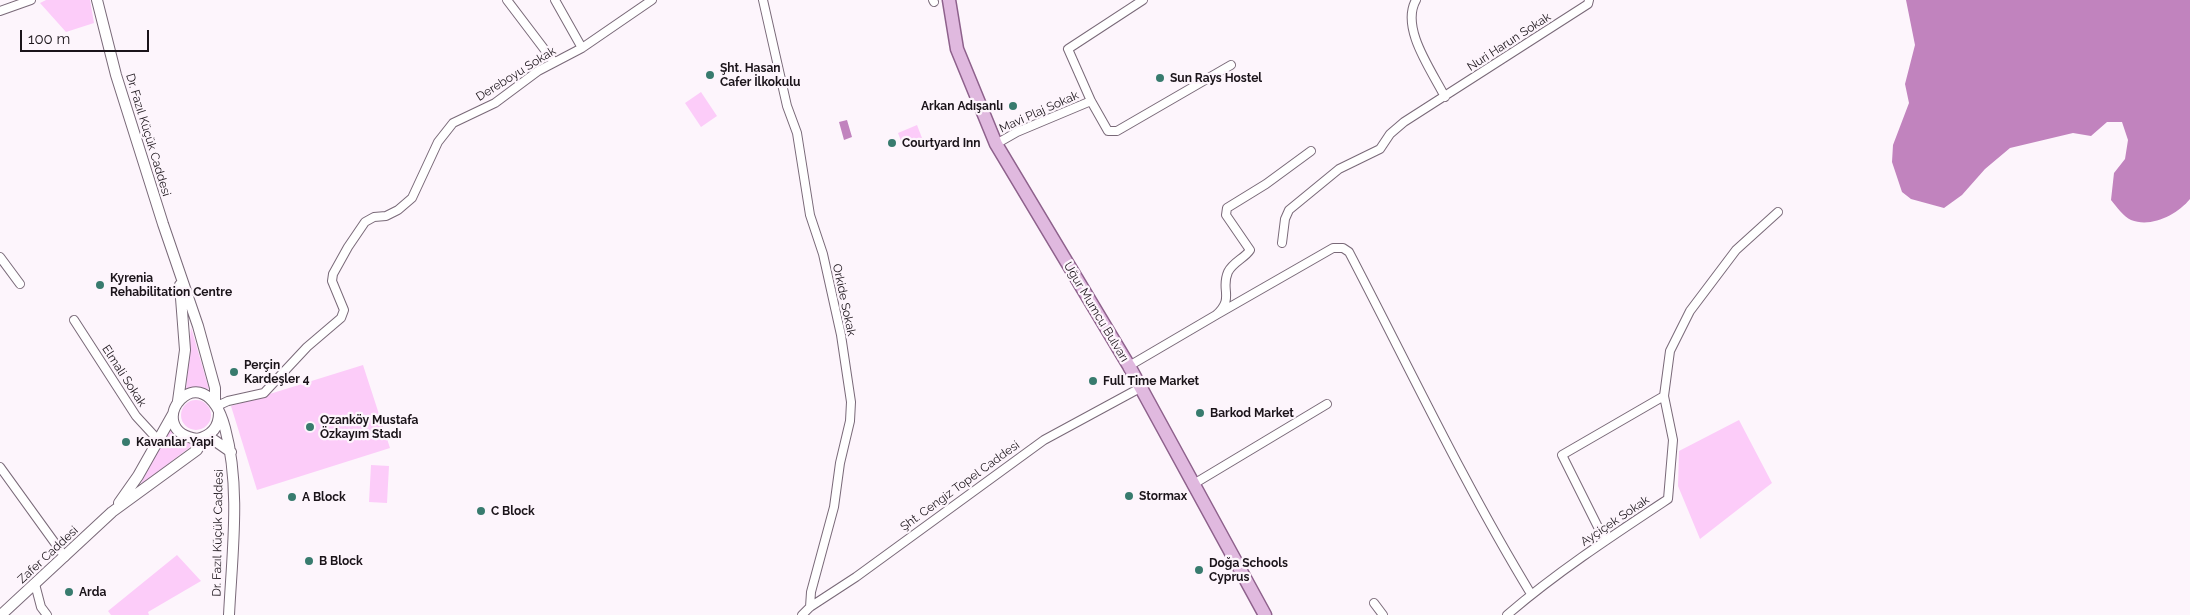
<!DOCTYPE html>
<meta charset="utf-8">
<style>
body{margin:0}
#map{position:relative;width:2190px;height:615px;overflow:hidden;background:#fdf5fc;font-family:Raleway,sans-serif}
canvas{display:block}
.scale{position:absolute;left:20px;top:30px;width:129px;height:22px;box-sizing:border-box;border:2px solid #1b141a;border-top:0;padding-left:6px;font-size:15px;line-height:18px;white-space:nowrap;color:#1b141a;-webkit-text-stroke:4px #fdf5fc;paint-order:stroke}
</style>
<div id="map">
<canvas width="2190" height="615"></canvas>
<div class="scale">100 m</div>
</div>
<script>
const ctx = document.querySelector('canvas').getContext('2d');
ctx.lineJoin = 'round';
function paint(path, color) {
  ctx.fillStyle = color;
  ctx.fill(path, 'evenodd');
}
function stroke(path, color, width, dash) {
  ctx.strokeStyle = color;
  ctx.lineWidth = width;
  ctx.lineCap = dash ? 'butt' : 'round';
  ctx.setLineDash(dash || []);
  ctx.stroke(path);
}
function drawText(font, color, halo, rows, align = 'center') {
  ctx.font = font + ' Raleway,sans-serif';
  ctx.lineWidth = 4.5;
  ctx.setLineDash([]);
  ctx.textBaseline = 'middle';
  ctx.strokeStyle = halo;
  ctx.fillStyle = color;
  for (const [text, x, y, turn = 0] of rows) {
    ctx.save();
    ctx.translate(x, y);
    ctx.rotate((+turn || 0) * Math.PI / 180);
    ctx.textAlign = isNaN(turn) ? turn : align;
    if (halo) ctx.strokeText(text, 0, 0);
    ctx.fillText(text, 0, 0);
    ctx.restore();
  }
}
const green = new Path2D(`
 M46 0H90L94 23 66 32 40 3Z
 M701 92 717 116 701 127 685 103Z
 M917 125 922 138 903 146 898 133Z
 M191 327 209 389 193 387 186 389Z
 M363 365 390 448 257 490 231 406Z
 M181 415a15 15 0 1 1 30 0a15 15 0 1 1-30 0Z
 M1739 420 1772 483 1700 539 1678 486 1679 451Z
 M170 429 178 438 193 445 140 485Z
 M371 465 389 466 387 503 369 502Z
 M177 555 201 581 148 612 149 615H111L108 611Z`);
const water = new Path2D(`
 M1906 0H2190V199C2177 215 2151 228 2131 220 2124 217 2116 206 2111 200L2114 173 2125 159 2128 140 2122 122H2107L2091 136 2073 133 2010 148 1985 169 1962 195 1944 208 1911 199 1902 192 1892 162 1893 145 1909 103 1905 84 1915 45Z
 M847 120 852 137 844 140 839 122Z`);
const minor = new Path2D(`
 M507 0 554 62
 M555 0 582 48
 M763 0 787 106 797 133 810 215 823 254 841 335 851 402 850 421 840 463 834 507 811 592 810 607
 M933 0 934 2
 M1143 0 1068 49 1091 101 1108 131H1117L1231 65
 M1416 0C1400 28 1432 71 1445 97
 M0 11 31 0
 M996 144 1017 132 1091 101
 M1282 243 1285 219 1289 210 1339 169 1380 149 1390 134 1404 122 1588 4 1589 0
 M0 257 20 284
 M1216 315 1333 248H1343L1349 252C1409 367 1464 484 1531 594
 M74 320 136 416 159 441
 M1129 366 1216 315C1235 298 1220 290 1228 272 1233 262 1245 258 1250 250L1226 215 1227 208 1266 184 1311 151
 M217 406 228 401 264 393 307 347 341 318 344 310 332 281 333 274 348 247 365 222 374 217 386 216 398 210 412 198 438 142 453 123 495 103 538 71 582 48 652 0
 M0 467 65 557
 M1192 485 1327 404
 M1605 541 1562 455 1664 396
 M35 584 41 607 47 615
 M1374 603 1383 615
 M802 615 810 607 856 577 1044 440 1140 388
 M1507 615C1557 572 1612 536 1668 499L1673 440 1664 396 1670 351 1690 311 1736 250 1778 212`);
const tertiary = new Path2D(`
 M97 0 116 75 163 224 198 326 215 388V403
 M178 401 185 350 180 285
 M219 413C219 428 211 436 197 439 138 430 203 346 225 428 241 487 232 554 229 615
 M208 436 231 452
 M119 503 138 476 173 414
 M1 615 112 512 197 450 204 437`);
const primary = new Path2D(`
 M949 0 957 49 996 144 1129 366 1265 615`);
const markers = [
 [710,75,5,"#387b6e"],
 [1160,78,5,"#387b6e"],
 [1013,106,5,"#387b6e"],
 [892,143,5,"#387b6e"],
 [100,285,5,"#387b6e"],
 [234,372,5,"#387b6e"],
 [1093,381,5,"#387b6e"],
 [1200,413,5,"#387b6e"],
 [310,427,5,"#387b6e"],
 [126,442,5,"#387b6e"],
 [1129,496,5,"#387b6e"],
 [292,497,5,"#387b6e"],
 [481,511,5,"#387b6e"],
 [309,561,5,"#387b6e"],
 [1199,570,5,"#387b6e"],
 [69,592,5,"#387b6e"]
];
const streetNames = [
 ["Nuri Harun Sokak",1509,42,-33],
 ["Dereboyu Sokak",516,74,-32],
 ["Mavi Plaj Sokak",1039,112,-24],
 ["Dr. Fazıl Küçük Caddesi",148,135,73],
 ["Orkide Sokak",844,300,78],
 ["Uğur Mumcu Bulvarı",1096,312,59],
 ["Elmali Sokak",124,376,57],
 ["Şht. Cengiz Topel Caddesi",960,486,-36],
 ["Ayçiçek Sokak",1615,521,-34],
 ["Dr. Fazıl Küçük Caddesi",218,533,-89],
 ["Zafer Caddesi",48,555,-43]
];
const poiNames = [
 ["Şht. Hasan",720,68],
 ["Cafer İlkokulu",720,82],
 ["Sun Rays Hostel",1170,78],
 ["Arkan Adışanlı",1003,106,"right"],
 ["Courtyard Inn",902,143],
 ["Kyrenia",110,278],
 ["Rehabilitation Centre",110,292],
 ["Perçin",244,365],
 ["Kardeşler 4",244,379],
 ["Full Time Market",1103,381],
 ["Barkod Market",1210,413],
 ["Ozanköy Mustafa",320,420],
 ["Özkayım Stadı",320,434],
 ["Kavanlar Yapi",136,442],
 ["Stormax",1139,496],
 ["A Block",302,497],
 ["C Block",491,511],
 ["B Block",319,561],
 ["Doğa Schools",1209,563],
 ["Cyprus",1209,577],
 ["Arda",79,592]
];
paint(green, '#fcccf9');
paint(water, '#c183be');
stroke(minor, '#796978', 10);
stroke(tertiary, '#796978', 12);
stroke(primary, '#8e618c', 15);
stroke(minor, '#fff', 8);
stroke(tertiary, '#fff', 10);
stroke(primary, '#e0b9df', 12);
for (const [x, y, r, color] of markers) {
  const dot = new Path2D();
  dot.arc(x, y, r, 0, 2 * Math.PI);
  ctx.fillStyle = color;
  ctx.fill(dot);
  stroke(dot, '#fdf5fc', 2);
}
drawText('12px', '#1b141a', '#fdf5fc', streetNames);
drawText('bold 12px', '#1b141a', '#fdf5fc', poiNames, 'left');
</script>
